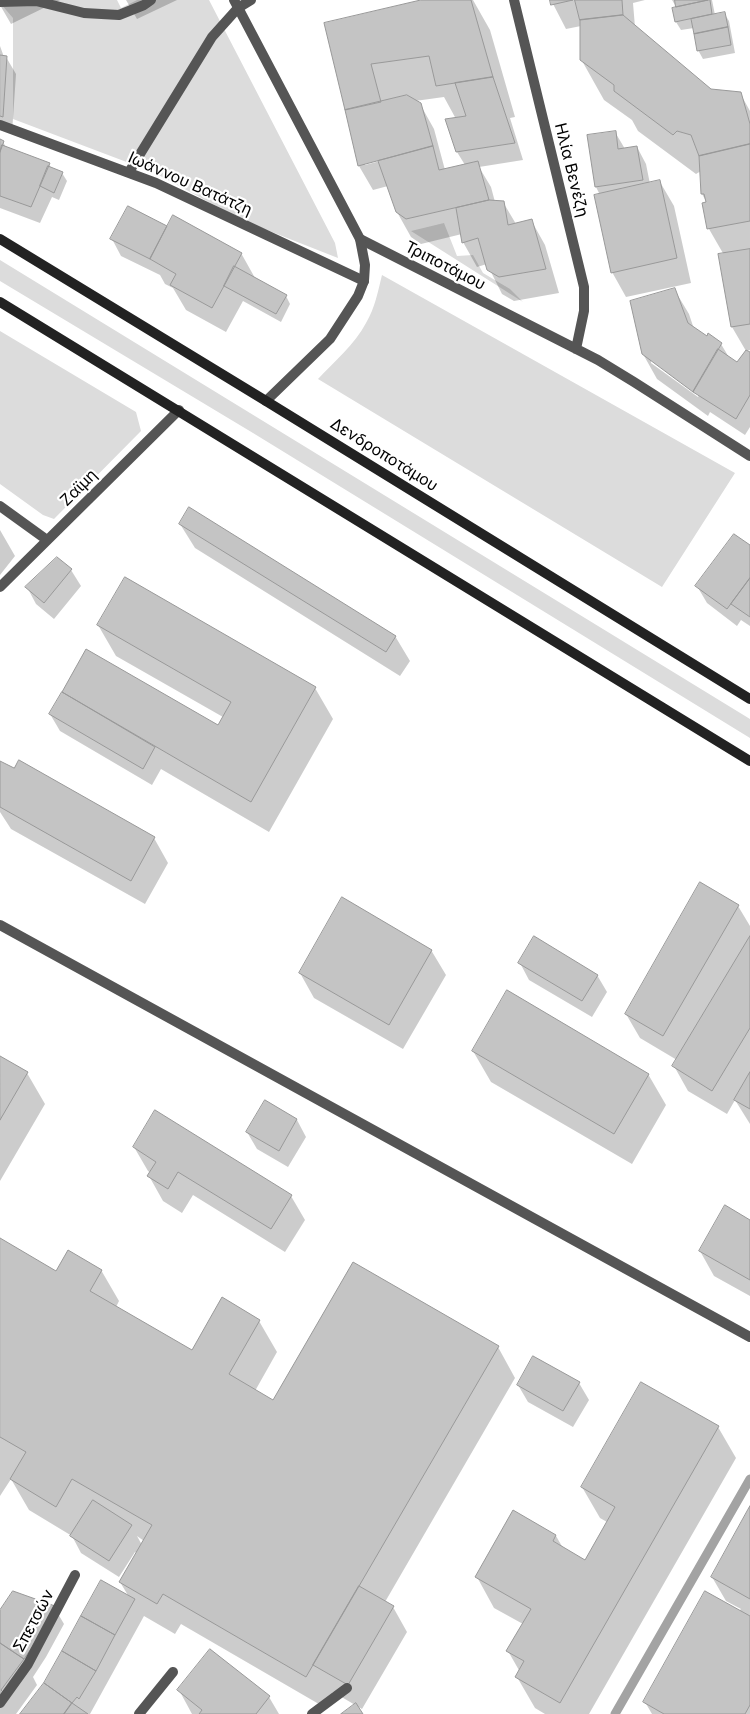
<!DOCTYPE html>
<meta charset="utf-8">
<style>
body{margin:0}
canvas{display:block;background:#fff}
</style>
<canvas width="750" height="1714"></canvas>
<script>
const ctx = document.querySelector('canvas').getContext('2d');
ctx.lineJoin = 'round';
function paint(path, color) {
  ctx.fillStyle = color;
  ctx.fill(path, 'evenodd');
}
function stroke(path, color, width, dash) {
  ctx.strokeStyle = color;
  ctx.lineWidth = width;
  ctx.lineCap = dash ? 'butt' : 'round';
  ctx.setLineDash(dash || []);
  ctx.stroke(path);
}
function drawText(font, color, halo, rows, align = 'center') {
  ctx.font = font + ' Inter,sans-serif';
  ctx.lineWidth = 4.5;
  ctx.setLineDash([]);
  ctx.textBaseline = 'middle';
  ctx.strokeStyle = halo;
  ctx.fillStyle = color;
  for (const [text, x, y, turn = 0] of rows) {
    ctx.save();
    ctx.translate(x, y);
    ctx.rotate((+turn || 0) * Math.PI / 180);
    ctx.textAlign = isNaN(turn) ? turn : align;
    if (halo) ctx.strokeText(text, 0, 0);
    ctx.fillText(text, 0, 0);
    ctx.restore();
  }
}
const green = new Path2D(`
 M0 0H117L121 8 137 0H209L335 243 338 258 244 221 153 172 13 119V18L0 3Z
 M444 223 457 256 473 255 483 273 510 289 523 302 411 231Z
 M0 260 750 719V738L253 433 0 281Z
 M382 275 735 473 662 587 318 379C334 362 355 344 366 323 375 308 378 291 382 275Z
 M0 331 136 412 141 431 54 519 43 515 0 484Z`);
const shadow = new Path2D(`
 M0 0H60L11 24 0 5Z
 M126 0H177L137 19Z
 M426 0H473L490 30 515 117 510 118 523 160 479 167 491 187 495 202H503L516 224 531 220 545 245 559 293 514 301 502 294 487 264 477 267 463 242 462 234 421 244 411 237 397 212 388 186 373 190 359 166 326 24ZM444 97 456 119 457 152 465 165 445 170 434 129 420 104 415 101ZM384 158V160L365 165V163Z
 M551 0H645L633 3 635 27 710 90 740 93 750 111V350L746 351 732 327 724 255 709 229 703 204 707 203 702 194 701 171 696 174 638 131 632 120 604 100 581 59V26L566 29Z
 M672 0H712L715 15 724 13 729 21 735 53 703 59 698 50 694 28 681 30 676 22 674 9 678 8 677 4 675 5Z
 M0 46 4 57H6L16 74 12 133 0 130Z
 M615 132 625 149 637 147 646 164 650 184 660 182 674 206 691 283 626 297 612 272 600 195 596 187 588 136Z
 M0 141 3 142 7 149 49 164 51 168 62 173 67 181 59 200 52 197 40 223 0 208Z
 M166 227 167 229 241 253 255 278 286 296 290 304 281 322 243 301 226 332 186 310 173 288 165 284 160 275 121 256 112 239Z
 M674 289 689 314 694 329 707 337 721 344 730 359 738 364 750 354V427L745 435 710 412 708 416 657 379 643 354ZM651 360 699 395 698 397 651 363Z
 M180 524 395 636 410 661 400 676 195 548Z
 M0 530 15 556 0 575Z
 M750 547V626L741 620 737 626 707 603 697 586Z
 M71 570 81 586 54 619 36 604 27 587Z
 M125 579 315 688 333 719 269 832 161 769 152 785 60 731 50 714 87 651 218 727 223 717 116 656 98 625Z
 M0 763 154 838 168 863 145 904 11 829 0 812Z
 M738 906 750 926V1124L735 1100 727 1114 688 1091 674 1066 677 1060 640 1038 626 1014Z
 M431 950 446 975 403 1049 314 998 300 973Z
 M520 963 597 975 607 992 592 1017 529 980Z
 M473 1051 648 1074 666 1105 632 1164 491 1082Z
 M0 1057 27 1073 45 1104 0 1181Z
 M297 1120 306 1137 288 1167 257 1149 247 1132Z
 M134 1147 291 1196 305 1220 285 1252 193 1195 182 1213 163 1201 149 1176 151 1173 148 1171Z
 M750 1221V1296L714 1276 700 1251Z
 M0 1240 57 1273 101 1270 119 1301 116 1307 192 1352 259 1321 277 1352 255 1391 274 1402 498 1347 515 1378 385 1602 393 1607 407 1632 362 1709 333 1692 324 1707 181 1624 175 1634 144 1616 90 1714H21L129 1597 120 1582 137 1553 135 1552 119 1577 81 1553 72 1536 29 1510 11 1479 0 1496ZM137 1536 144 1541 142 1545Z
 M579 1383 589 1400 573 1427 528 1402 518 1385Z
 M718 1427 736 1458 589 1714H545L535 1708 517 1677 520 1672 508 1651 523 1624 494 1608 477 1577 514 1512 556 1536 563 1548 585 1561 607 1522 600 1518 582 1487Z
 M750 1509V1714H652L645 1702 741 1609 726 1601 712 1577Z
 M54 1607 64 1624 46 1657 33 1677 37 1685 16 1714H0V1612Z
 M179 1690 269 1697 279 1714H192Z`);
const stream = new Path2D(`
 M615 1714 750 1479`);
const building = new Path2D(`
 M421 0H471L493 77 436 86 429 56 371 64 381 102 345 110 324 23Z
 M550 0H573L551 5Z
 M575 0H622L623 15 580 20Z
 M675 0H708L676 7Z
 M710 0 712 14 675 22 672 8Z
 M725 12 728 27 694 34 691 19Z
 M623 15 711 89 741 92 750 124V144L699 156 691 135 677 131 673 135 614 91V85L580 60V20Z
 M728 27 731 45 697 51 694 34Z
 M0 55 7 56 3 117 0 116Z
 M493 77 515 143 456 152 445 119 466 116 455 83Z
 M407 95 421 103 433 146 358 166 345 110Z
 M616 131 618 149 637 146 643 180 595 187 587 135Z
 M0 139 4 141 0 152Z
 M750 144V221L707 229 702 203 706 202 704 194H701L699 156Z
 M2 145 50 163 31 207 0 196V152Z
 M433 146 439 170 478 161 489 200 406 219 396 212 378 161Z
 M48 166 63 172 54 193 40 186Z
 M660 180 677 258 611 273 594 195Z
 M489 200 504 201 508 225 532 219 546 269 499 277 487 270 478 238 462 243 456 208Z
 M128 206 167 226 150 259 110 239Z
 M173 215 242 253 212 308 170 285 176 274 150 259Z
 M750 249V324L731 327 718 254Z
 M234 266 287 295 276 314 224 286Z
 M675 288 688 323 707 336 708 333 722 343 693 392 642 354 630 301Z
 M718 349 737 362 746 350 750 352V395L736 419 693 392Z
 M189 507 396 636 386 652 179 524Z
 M734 534 750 545V578L727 609 695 586Z
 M57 557 72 569 44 603 25 587Z
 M125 577 316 687 251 802 62 692 86 649 218 725 231 702 97 625Z
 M750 578V617L731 604Z
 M62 692 155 747 143 769 49 714Z
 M19 760 155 837 131 881 0 807V761L14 768Z
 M700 882 739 905 663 1036 625 1014Z
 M342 897 432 950 389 1025 299 973Z
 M534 936 598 975 582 1001 518 963Z
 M750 936V1028L712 1091 672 1066Z
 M507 990 649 1074 614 1134 472 1051Z
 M0 1056 28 1072 0 1120Z
 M750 1072V1109L734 1100Z
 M265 1100 297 1119 279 1151 246 1132Z
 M155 1110 292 1195 271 1229 178 1172 168 1189 147 1176 156 1162 133 1147Z
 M725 1205 750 1220V1280L699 1251Z
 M0 1238 56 1271 68 1250 102 1270 90 1291 192 1350 222 1297 260 1320 229 1374 273 1400 353 1262 499 1346 306 1677 163 1594 157 1604 119 1582 152 1525 72 1479 56 1507 10 1479 26 1452 0 1437Z
 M533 1356 580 1382 563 1411 517 1385Z
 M641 1382 719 1426 560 1703 515 1677 524 1661 506 1651 531 1609 475 1577 513 1510 556 1535 553 1541 585 1560 615 1507 581 1487Z
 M93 1500 132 1525 109 1561 70 1536Z
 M750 1506V1599L711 1577Z
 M101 1580 135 1599 115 1635 81 1616Z
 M359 1586 394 1606 348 1685 313 1665Z
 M13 1591 55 1606 37 1640 24 1659 0 1643V1610Z
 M705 1591 750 1616V1705L745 1714H664L643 1702Z
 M81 1616 115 1635 96 1671 62 1651Z
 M0 1643 24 1659 1 1690 5 1694 0 1700Z
 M210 1649 270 1696 256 1714H199L202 1710 177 1690Z
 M62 1651 96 1671 79 1699 77 1697 72 1703 44 1683Z
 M44 1683 72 1703 64 1714H20Z
 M72 1703 88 1714H64Z
 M356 1703 363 1714H341Z`);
const service = new Path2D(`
 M0 925 750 1337`);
const minor = new Path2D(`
 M514 0 584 287V311L576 349
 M0 2 36 1 84 13 119 15 144 5 151 0
 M0 125 156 183 364 281
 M129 172 212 37 238 8 251 0
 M360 239 598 360 634 382 750 456
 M0 506 47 540
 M0 587 179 410
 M0 1703 28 1664 75 1575
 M139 1714 173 1672
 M312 1714 347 1688`);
const tertiary = new Path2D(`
 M234 0 360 239 365 265 364 281 358 296 330 339 266 401`);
const secondary = new Path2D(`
 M0 239 266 401 750 699
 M0 302 750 761`);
const streetNames = [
 ["Ηλία Βενέζη",571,170,76],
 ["Ιωάννου Βατάτζη",190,184,24],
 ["Τριποτάμου",445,266,27],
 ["Δενδροποτάμου",384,455,32],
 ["Ζαϊμη",79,488,-45],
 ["Σπετσών",34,1621,-62]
];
paint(green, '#dcdcdc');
paint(shadow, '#0003');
stroke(stream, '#a3a3a3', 9);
paint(building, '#c4c4c4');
stroke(building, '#999', 1);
stroke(service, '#555', 10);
stroke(minor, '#555', 10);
stroke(tertiary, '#555', 10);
stroke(secondary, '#222', 10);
drawText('16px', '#000', '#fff', streetNames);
</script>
